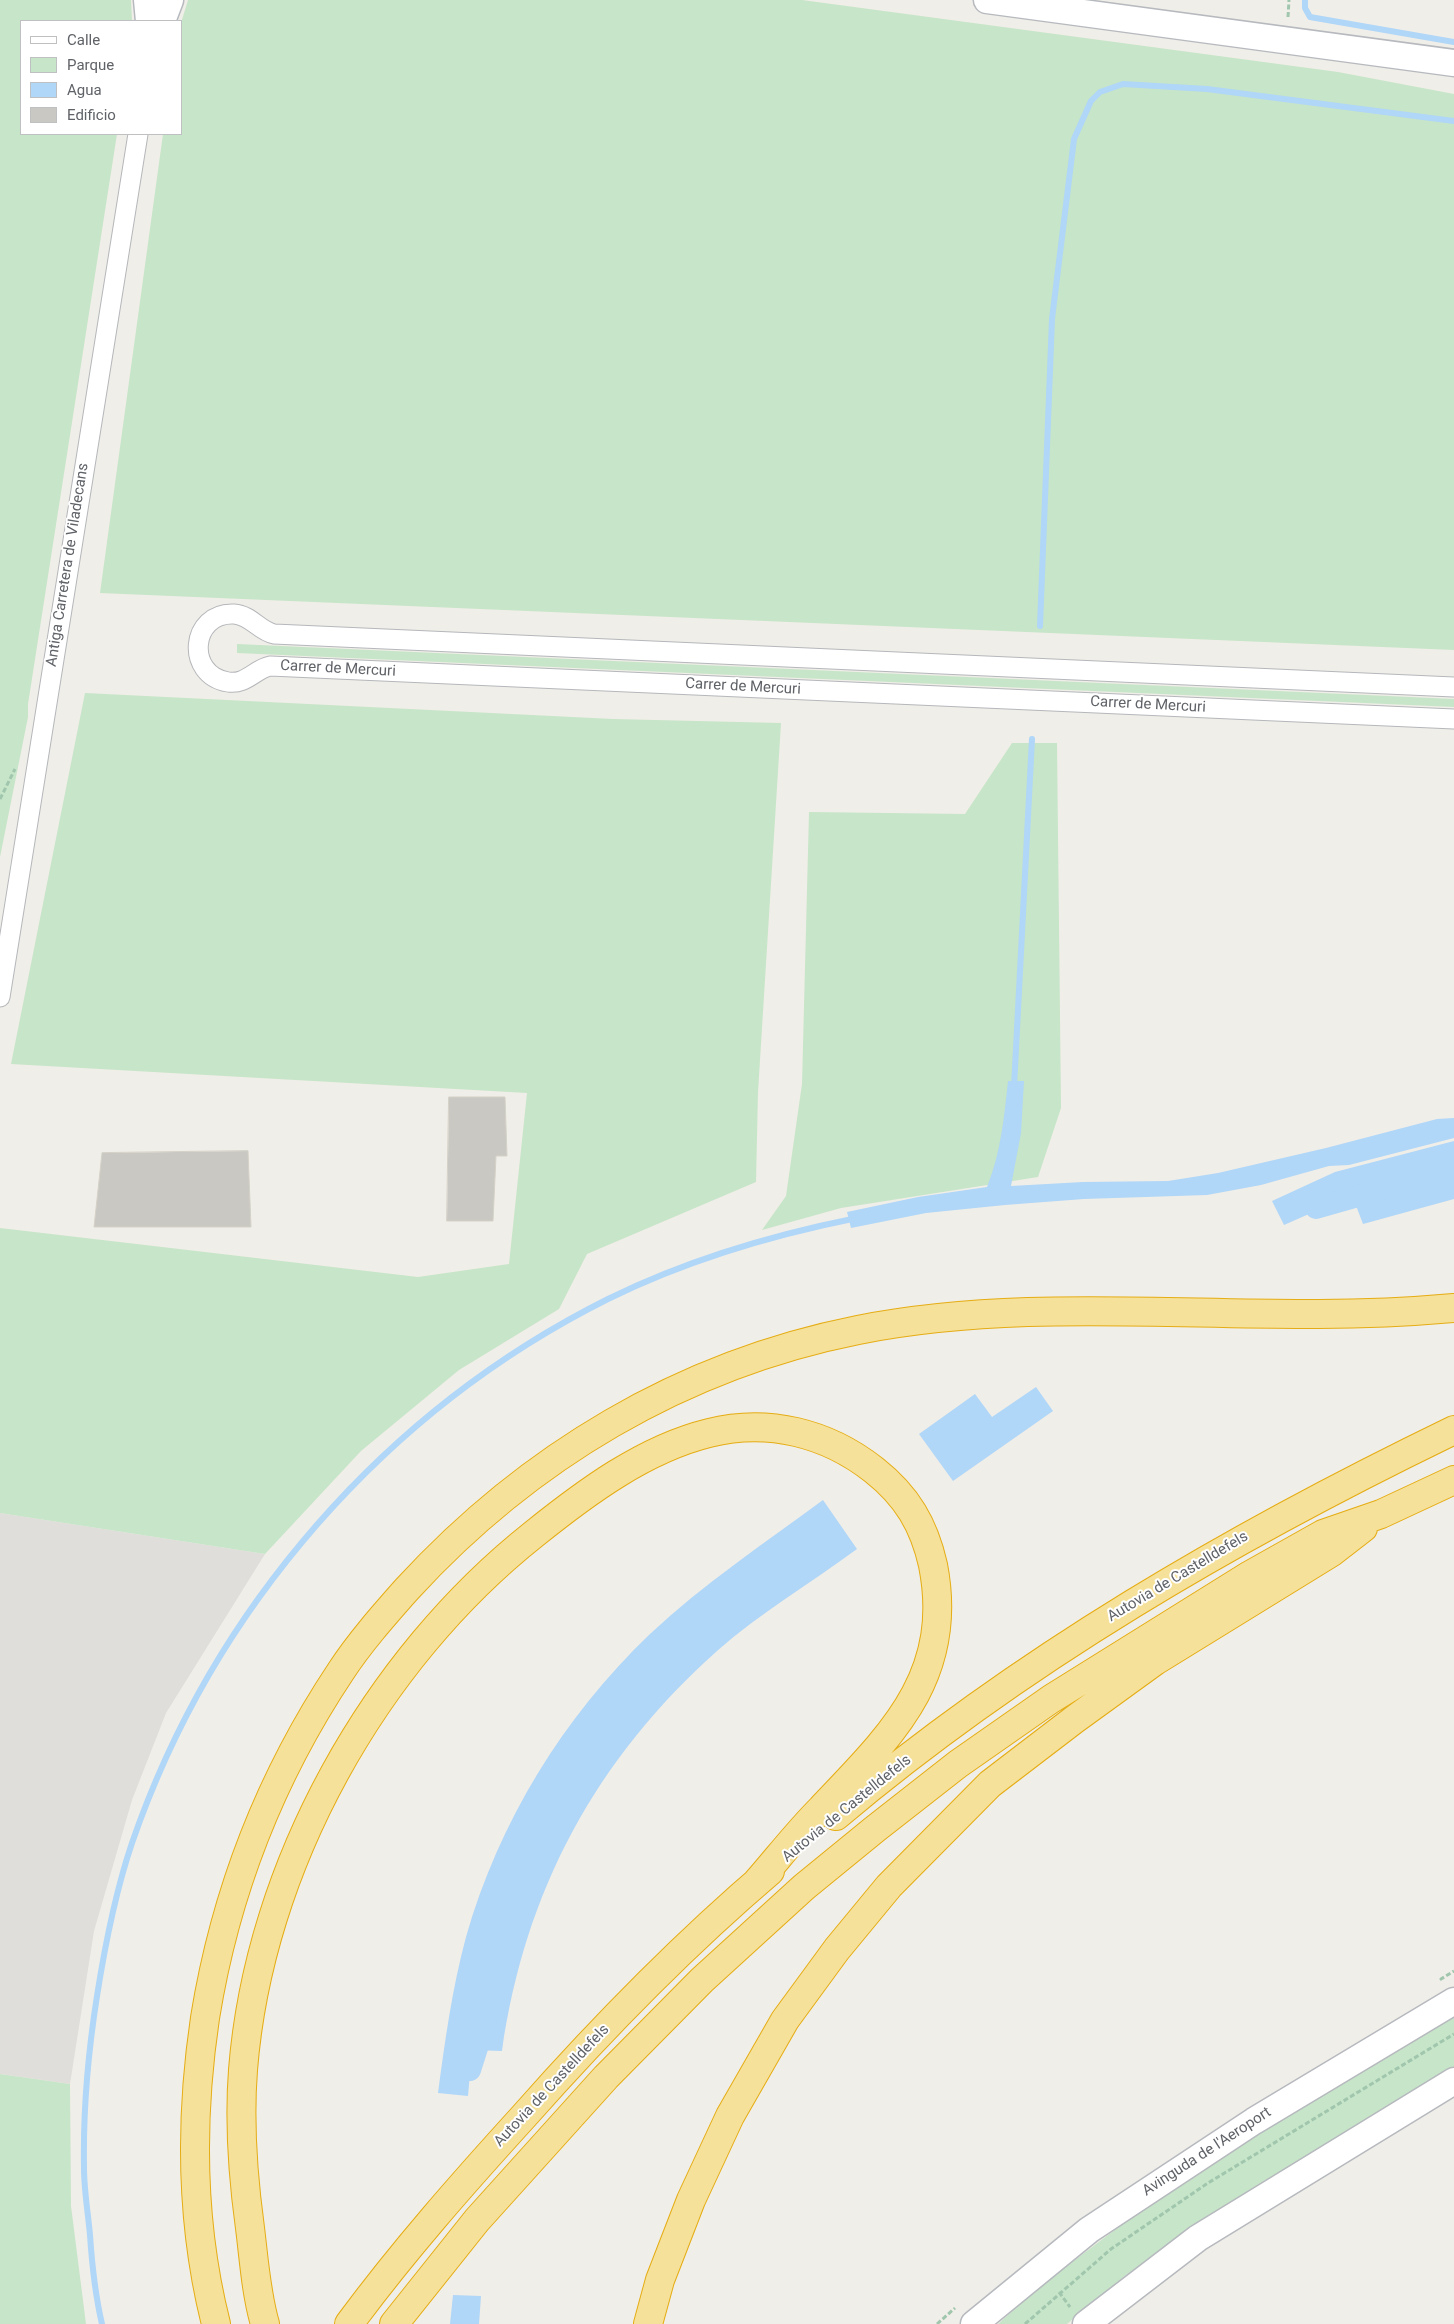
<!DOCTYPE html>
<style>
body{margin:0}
#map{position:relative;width:1454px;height:2324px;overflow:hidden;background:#f0eee8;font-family:Roboto,sans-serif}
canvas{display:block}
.legend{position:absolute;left:20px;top:20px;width:162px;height:115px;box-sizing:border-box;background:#fff;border:1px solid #bfc0c2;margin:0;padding:6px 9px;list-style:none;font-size:15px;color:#5f6267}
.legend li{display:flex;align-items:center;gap:10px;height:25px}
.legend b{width:25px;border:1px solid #bfc0c2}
</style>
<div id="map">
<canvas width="1454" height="2324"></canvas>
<ul class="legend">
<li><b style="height:6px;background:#fff"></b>Calle</li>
<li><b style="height:14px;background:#c7e5c8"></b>Parque</li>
<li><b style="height:14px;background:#b0d6f8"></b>Agua</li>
<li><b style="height:14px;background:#c9c8c2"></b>Edificio</li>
</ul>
</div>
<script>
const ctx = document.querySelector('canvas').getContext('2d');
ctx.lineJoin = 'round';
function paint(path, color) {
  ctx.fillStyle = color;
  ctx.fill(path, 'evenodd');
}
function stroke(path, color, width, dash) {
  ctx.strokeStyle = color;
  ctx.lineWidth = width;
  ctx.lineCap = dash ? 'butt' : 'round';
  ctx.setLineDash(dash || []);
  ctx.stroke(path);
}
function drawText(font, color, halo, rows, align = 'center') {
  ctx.font = font + ' Roboto,sans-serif';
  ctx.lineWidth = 4;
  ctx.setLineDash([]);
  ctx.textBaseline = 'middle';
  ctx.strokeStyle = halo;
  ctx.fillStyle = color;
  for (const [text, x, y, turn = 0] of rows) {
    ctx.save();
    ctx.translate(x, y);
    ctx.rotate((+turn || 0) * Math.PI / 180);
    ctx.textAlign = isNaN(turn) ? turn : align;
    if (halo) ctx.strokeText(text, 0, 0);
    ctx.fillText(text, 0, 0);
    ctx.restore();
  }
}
const industrial = new Path2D(`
 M0 1513 265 1554 166 1713 132 1800 94 1931 70 2084 0 2074Z`);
const green = new Path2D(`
 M0 0H131L132 21H21V134H117L28 704V717L0 857Z
 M188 0H802L1338 72 1454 94V650L100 593 163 134H181V23Z
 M237 644 1454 699V707L237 653Z
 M85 693 613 719 781 723 758 1092 756 1182 587 1254 559 1309 459 1370 361 1451 265 1554 0 1513V1228L418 1277 509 1264 527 1093 11 1064Z
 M1012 743H1057L1061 1108 1038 1177 841 1208 762 1230 786 1196 802 1084 809 812 965 814Z
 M1454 2014V2068L1211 2216 1126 2275 1067 2324H998L1039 2287 1185 2177Z
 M0 2074 70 2084 71 2206 86 2324H0Z`);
const water = new Path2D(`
 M1008 1081H1024L1021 1133 1011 1186 1083 1182 1168 1181 1218 1173 1326 1148 1437 1119 1454 1118V1138L1349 1165 1329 1166 1261 1185 1207 1195 1084 1199 1005 1205 926 1213 851 1228 847 1212 918 1197 987 1187C1001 1152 1004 1118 1008 1081Z
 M1454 1141V1199L1363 1224 1352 1195 1284 1225 1272 1201 1335 1172Z
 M1036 1387 1053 1411 953 1481 919 1434 975 1394 992 1417Z
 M823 1500 857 1549C811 1583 760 1613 717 1651 596 1759 525 1890 502 2051L472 2050 468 2096 438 2093C445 2041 452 1989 466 1937 499 1822 563 1717 650 1634 703 1584 765 1543 823 1500Z
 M453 2295 481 2296 479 2324H450Z`);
const stream = new Path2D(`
 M1305 0V8L1310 17 1454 42
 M1040 626 1052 319 1074 139 1091 101 1100 92 1123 84 1207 89 1454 121
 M1014 1087 1032 739
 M102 2324C95 2294 92 2265 90 2235 88 2213 84 2190 84 2168 83 2111 88 2053 97 1996 105 1945 115 1893 132 1843 213 1608 386 1410 608 1299 687 1260 772 1235 857 1218`);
const canal = new Path2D(`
 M1316 1208 1383 1189
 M470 2070 486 2020`);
const building = new Path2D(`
 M449 1097H505L507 1156H496L493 1221H447Z
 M248 1151 251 1227H94L102 1153Z`);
const path = new Path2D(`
 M1288 17 1289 0
 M0 799 15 769
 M1442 1980 1441 1979 1454 1971
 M1059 2292 1070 2307
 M937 2324 955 2308
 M1025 2324 1111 2249 1208 2183 1454 2034`);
const street = new Path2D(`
 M1454 687 274 634C259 631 251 615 234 614 190 612 185 675 228 682 246 685 255 669 270 666L1454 719
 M0 997 138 134`);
const secondary = new Path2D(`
 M147 0 149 21
 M987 0 1454 63
 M162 21 170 0
 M974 2324 1089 2230 1254 2121 1454 2001
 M1086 2324 1198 2238 1454 2081`);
const highway = new Path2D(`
 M836 1816C1022 1659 1235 1536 1454 1430
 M216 2324C191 2225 190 2119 205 2018 225 1894 271 1776 341 1671 360 1642 384 1615 407 1589 528 1457 682 1365 858 1330 1010 1300 1166 1315 1319 1314 1364 1314 1409 1312 1454 1308
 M265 2324C256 2293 254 2260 250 2228 243 2177 239 2122 243 2070 259 1866 375 1660 534 1534 585 1493 644 1449 709 1433 768 1418 827 1433 874 1470 907 1496 924 1525 933 1565 955 1677 890 1736 821 1809 798 1832 778 1858 757 1882
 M349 2324C403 2251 463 2183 524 2116 601 2029 682 1946 770 1871
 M394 2324 477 2220 606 2077 702 1980 804 1887 875 1829 958 1764 1051 1699 1250 1575 1323 1534 1381 1514 1454 1480
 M648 2324 660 2280 691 2200 730 2116 785 2020 837 1949 889 1886 990 1784 1075 1719 1155 1661 1332 1552 1363 1528`);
const streetNames = [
 ["Antiga Carretera de Viladecans",68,565,-81],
 ["Carrer de Mercuri",338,669,3],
 ["Carrer de Mercuri",743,687,3],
 ["Carrer de Mercuri",1148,705,3],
 ["Autovia de Castelldefels",1178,1577,-31],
 ["Autovia de Castelldefels",847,1809,-39],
 ["Autovia de Castelldefels",552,2086,-47],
 ["Avinguda de l'Aeroport",1207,2152,-33]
];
paint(industrial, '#dfdeda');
paint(green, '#c7e5c8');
paint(water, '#b0d6f8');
stroke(stream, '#b0d6f8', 6);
stroke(canal, '#b0d6f8', 22);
paint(building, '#c9c8c2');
stroke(building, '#d4d1c7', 1);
stroke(street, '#b5b7bb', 21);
stroke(secondary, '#b6b9be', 29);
stroke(highway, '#e5ac13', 30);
stroke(path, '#a0c6ad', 3, [5, 2.5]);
stroke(street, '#fff', 19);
stroke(secondary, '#fff', 26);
stroke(highway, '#f5e19a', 28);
drawText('15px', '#5f6267', '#fff', streetNames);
</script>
